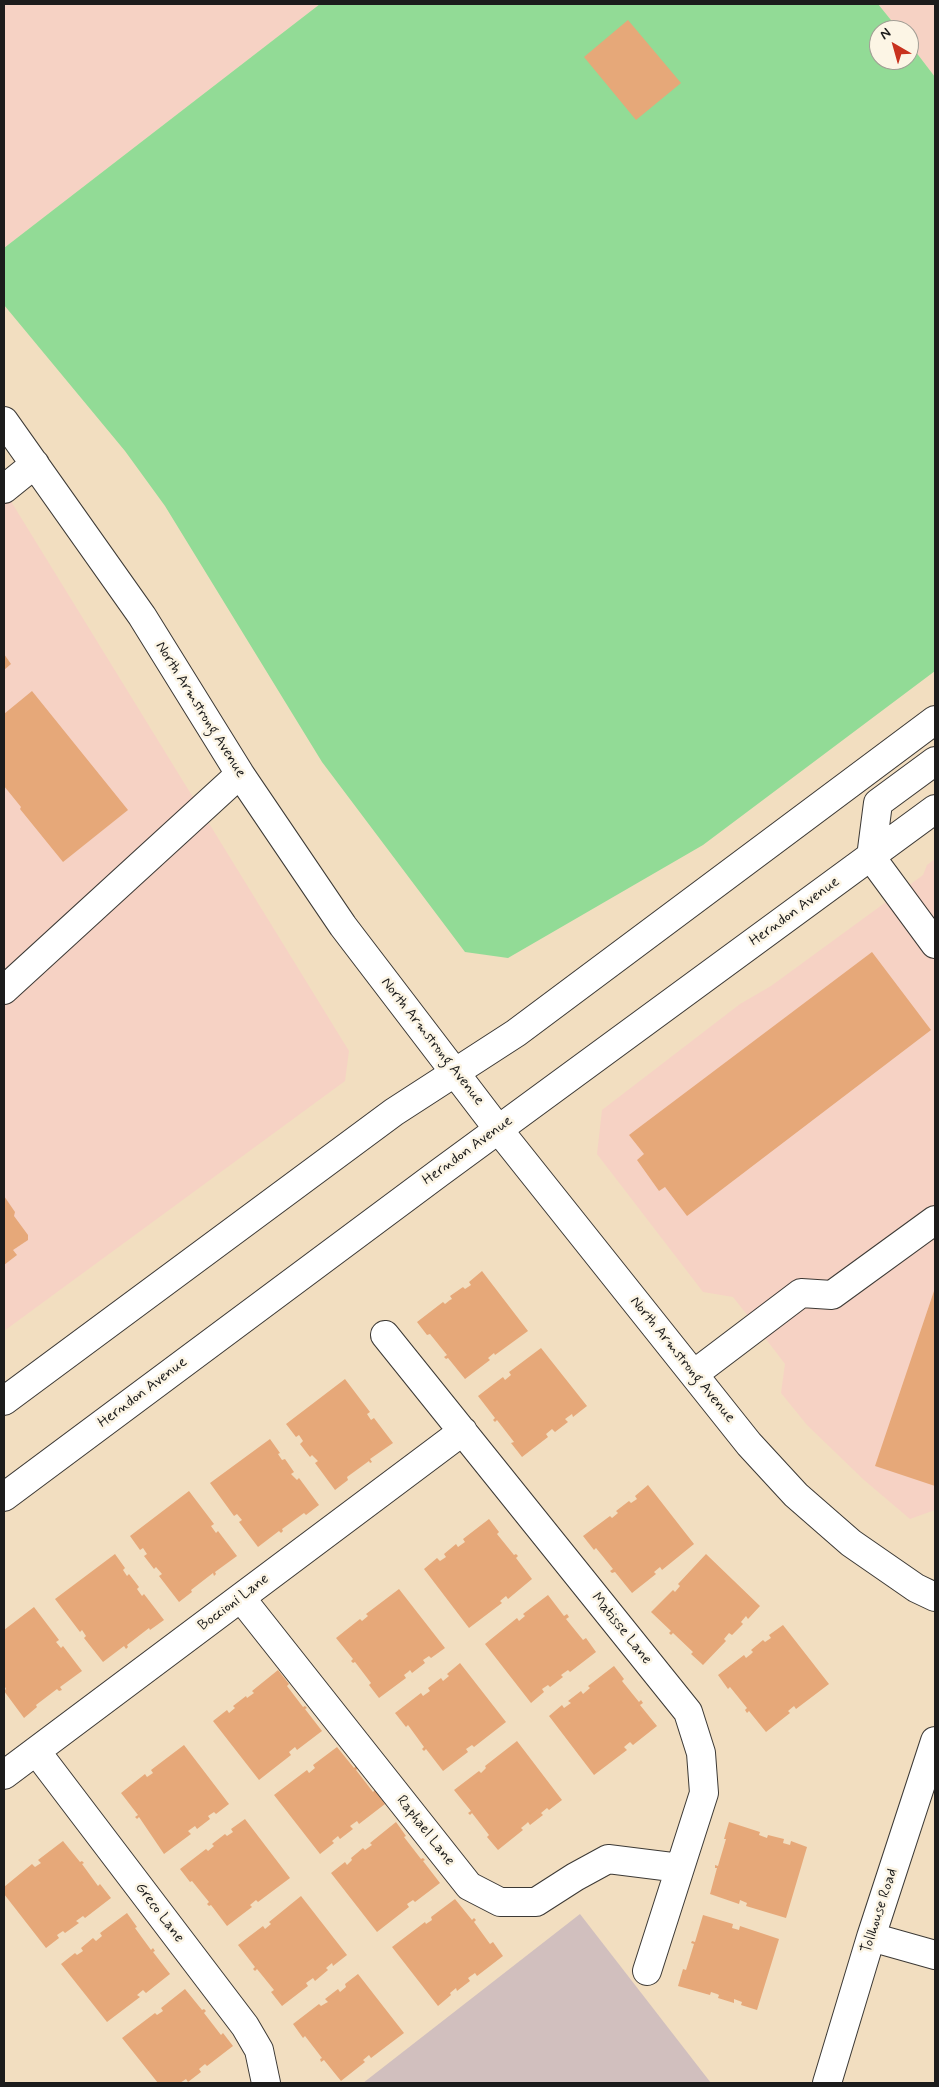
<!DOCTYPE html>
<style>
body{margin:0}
#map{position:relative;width:939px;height:2087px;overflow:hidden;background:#f2dec0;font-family:Mynerve,sans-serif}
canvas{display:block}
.frame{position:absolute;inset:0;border:5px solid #1c1c1c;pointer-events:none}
.north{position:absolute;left:869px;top:20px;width:50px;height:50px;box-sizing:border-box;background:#fcf5e5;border:1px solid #a29e95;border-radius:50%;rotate:322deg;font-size:14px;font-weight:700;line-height:20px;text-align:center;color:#1c1c1c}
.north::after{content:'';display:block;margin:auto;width:18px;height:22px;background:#c8321e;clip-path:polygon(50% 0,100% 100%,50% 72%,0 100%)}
</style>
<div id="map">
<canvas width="939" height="2087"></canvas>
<div class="frame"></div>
<div class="north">N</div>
</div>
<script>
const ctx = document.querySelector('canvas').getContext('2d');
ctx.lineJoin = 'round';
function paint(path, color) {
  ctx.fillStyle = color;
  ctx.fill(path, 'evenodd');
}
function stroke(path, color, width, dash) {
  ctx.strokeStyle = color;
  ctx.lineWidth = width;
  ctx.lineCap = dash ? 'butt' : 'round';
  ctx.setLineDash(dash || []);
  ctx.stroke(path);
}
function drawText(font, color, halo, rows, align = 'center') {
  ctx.font = font + ' Mynerve,sans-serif';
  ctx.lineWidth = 5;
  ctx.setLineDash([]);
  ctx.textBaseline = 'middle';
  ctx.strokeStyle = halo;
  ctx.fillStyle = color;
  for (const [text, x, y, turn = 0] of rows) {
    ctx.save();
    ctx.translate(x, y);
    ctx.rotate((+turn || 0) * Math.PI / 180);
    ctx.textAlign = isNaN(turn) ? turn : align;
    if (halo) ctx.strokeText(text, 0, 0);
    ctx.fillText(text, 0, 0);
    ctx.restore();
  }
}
const built = new Path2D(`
 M4 4H320L4 248Z
 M878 4H935V77L909 43V30H899Z
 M4 490 349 1051 345 1081 4 1331Z
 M935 859V1510L910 1519 864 1480 807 1425 781 1393 785 1364 759 1330 733 1297 703 1292 597 1154 602 1110 740 1004 771 986 923 875 927 865Z`);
const industrial = new Path2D(`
 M580 1914 711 2083H363Z`);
const green = new Path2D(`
 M320 4H878L899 30H879V60H909V43L935 77V671L703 845 508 958 465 952 322 762 165 506 125 451 4 305V248Z`);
const building = new Path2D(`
 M628 20 681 83 636 120 584 57Z
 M4 654 11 664 4 670Z
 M32 691 128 810 63 862 20 809 21 807 4 786V714Z
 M872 952 931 1030 687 1216 665 1187 659 1191 637 1160 644 1154 629 1135Z
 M4 1196 15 1212 14 1216 28 1235V1240L13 1250 17 1255 4 1265Z
 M482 1271 528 1331 495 1355 494 1353 488 1358 490 1360 465 1379 448 1358 446 1359 444 1357 447 1355 430 1334 427 1335 417 1322 443 1302 445 1304 450 1300 452 1299 450 1296 463 1287 465 1289 471 1285 469 1282Z
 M935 1288V1486L875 1466Z
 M541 1348 587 1406 573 1417 572 1414 565 1419 568 1422 555 1432 552 1429 546 1434 548 1437 522 1457 511 1443 514 1442 497 1420 495 1422 493 1420 495 1418 478 1396 503 1377 505 1380 511 1375 509 1372Z
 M345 1379 370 1412 367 1414 371 1420 374 1418 393 1443 370 1459 372 1462 370 1463 369 1461 347 1477 348 1480 335 1490 315 1463 318 1461 312 1455 310 1457 300 1444 303 1441 299 1435 296 1437 286 1424Z
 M270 1439 280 1453 278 1454 282 1460 285 1459 294 1472 291 1474 297 1480 299 1478 319 1505 306 1515 304 1513 282 1529 283 1531 281 1533 279 1531 258 1547 239 1522 242 1520 237 1514 234 1516 210 1483Z
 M648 1485 694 1544 662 1570 660 1567 654 1572 656 1574 632 1593 615 1572 612 1573 610 1571 613 1569 596 1548 594 1550 583 1536 610 1516 612 1518 618 1513 616 1511 629 1501 631 1503 637 1499 635 1496Z
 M189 1491 214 1524 211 1526 216 1533 218 1531 237 1556 215 1572 216 1574 214 1576 213 1573 191 1590 192 1592 179 1602 159 1576 162 1574 156 1567 154 1569 144 1556 147 1554 143 1548 140 1550 130 1536Z
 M489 1519 499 1532 497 1534 514 1555 516 1554 518 1556 516 1558 532 1579 508 1599 506 1596 500 1601 502 1603 469 1628 424 1569 437 1558 440 1561 446 1557 444 1554 456 1544 458 1547 465 1542 463 1539Z
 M115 1554 125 1568 123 1570 127 1576 129 1574 139 1587 137 1589 142 1596 144 1594 164 1620 150 1630 149 1628 127 1645 128 1647 126 1649 124 1646 103 1662 84 1638 86 1636 82 1630 80 1632 55 1599Z
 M706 1554 760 1606 748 1619 746 1616 741 1622 743 1624 732 1635 729 1633 724 1639 726 1641 703 1665 691 1654 693 1652 673 1633 671 1635 669 1633 671 1631 651 1612 673 1590 675 1592 680 1586 678 1584Z
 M399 1589 445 1648 431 1658 429 1656 423 1660 425 1663 412 1673 410 1670 408 1672 404 1675 406 1678 379 1698 369 1685 371 1683 355 1662 353 1663 351 1661 353 1659 336 1638 360 1619 362 1621 368 1616 366 1614Z
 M548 1595 564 1616 567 1614 569 1617 566 1619 583 1640 586 1638 596 1652 570 1672 568 1670 561 1675 563 1677 550 1687 548 1685 542 1689 544 1692 531 1703 485 1644 517 1618 519 1621 525 1616 523 1614Z
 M34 1607 59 1640 56 1642 61 1648 63 1646 82 1671 60 1687 62 1690 59 1691 57 1689 36 1705 37 1707 24 1718 4 1691 6 1689 4 1685V1630Z
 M783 1625 829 1684 796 1709 794 1706 788 1711 790 1713 766 1732 749 1711 747 1713 745 1710 747 1708 730 1687 728 1689 718 1675 744 1655 746 1658 751 1654 753 1652 751 1650 763 1640 765 1642 771 1638 769 1635Z
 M460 1663 506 1722 474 1747 472 1745 466 1749 468 1752 443 1771 426 1749 424 1751 422 1749 424 1747 408 1725 406 1727 395 1713 421 1693 423 1696 430 1691 428 1688 441 1678 443 1681 449 1676 447 1674Z
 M614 1666 624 1679 622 1681 639 1702 641 1700 643 1703 640 1705 657 1726 633 1745 630 1742 624 1747 627 1750 594 1775 549 1716 562 1705 564 1708 571 1703 568 1701 581 1691 583 1694 590 1688 588 1686Z
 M278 1670 289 1684 287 1686 303 1707 305 1706 307 1708 305 1709 322 1731 297 1750 295 1747 289 1752 291 1755 259 1780 213 1721 227 1710 229 1713 235 1708 233 1706 246 1696 247 1698 254 1693 252 1691Z
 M517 1741 562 1800 549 1810 547 1808 541 1813 543 1815 530 1825 528 1822 526 1824 521 1828 523 1830 498 1850 487 1837 489 1835 472 1813 470 1815 468 1813 471 1811 454 1790 479 1771 481 1773 486 1768 485 1766Z
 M184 1745 229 1804 216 1814 214 1812 208 1816 210 1819 197 1829 195 1826 188 1831 191 1834 164 1854 139 1817 137 1819 135 1817 138 1815 121 1793 145 1774 147 1777 153 1773 151 1770Z
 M337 1747 354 1768 356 1766 358 1768 356 1770 373 1792 375 1790 385 1804 359 1824 357 1821 350 1826 353 1829 340 1839 338 1836 332 1841 334 1843 320 1854 274 1795 307 1770 309 1773 315 1768 313 1765Z
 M245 1819 290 1878 258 1902 256 1900 250 1905 252 1907 227 1926 211 1905 209 1906 207 1904 209 1902 192 1881 190 1882 180 1869 206 1849 208 1851 214 1846 212 1844 225 1834 227 1836 233 1832 231 1829Z
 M396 1822 406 1836 404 1837 421 1859 423 1858 425 1860 423 1861 440 1883 415 1902 413 1900 407 1904 409 1907 377 1932 331 1873 345 1862 347 1865 352 1860 351 1858 363 1848 365 1850 372 1845 370 1843Z
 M729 1822 760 1832 759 1835 767 1838 768 1835 784 1839 783 1843 790 1845 791 1841 807 1847 786 1918 746 1906 747 1903 740 1900 739 1904 710 1894 717 1868H715V1865L718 1866 726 1839H724Z
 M63 1841 80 1862 82 1861 84 1863 82 1864 98 1886 100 1884 111 1898 85 1918 83 1916 76 1921 79 1923 65 1933 63 1931 57 1935 59 1938 46 1948 4 1894V1887L32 1864 35 1867 41 1863 38 1860Z
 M301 1896 347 1955 333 1966 332 1963 326 1968 328 1970 315 1981 313 1978 306 1983 308 1986 282 2006 271 1992 274 1990 257 1969 255 1971 253 1969 255 1967 238 1945 263 1926 265 1929 271 1924 269 1922Z
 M455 1899 472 1920 474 1918 476 1920 474 1922 490 1944 493 1942 503 1956 477 1976 475 1973 468 1978 470 1981 457 1991 456 1988 450 1993 451 1995 438 2006 392 1947 425 1922 426 1924 432 1920 431 1917Z
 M127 1913 137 1927 135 1928 151 1950 153 1948 155 1951 153 1952 170 1974 146 1993 143 1990 137 1995 140 1997 107 2022 61 1964 75 1953 77 1955 83 1951 81 1948 93 1938 96 1941 102 1936 100 1933Z
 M703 1915 733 1924 732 1928 739 1930 740 1926 779 1939 757 2010 741 2005 742 2002 734 1999V2003L718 1998 719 1995 717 1994 711 1992 710 1995 678 1986 683 1969 686 1970 694 1944 691 1943 692 1941 695 1942Z
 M358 1974 404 2033 371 2058 369 2055 363 2060 365 2062 341 2081 324 2060 321 2062 320 2059 322 2058 305 2036 303 2038 293 2024 319 2004 321 2006 326 2003 328 2002 325 1999 338 1989 340 1992 346 1987 345 1984Z
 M185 1989 202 2010 204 2009 206 2011 204 2013 221 2035 223 2033 233 2046 207 2066 205 2064 199 2069 201 2072 188 2082 186 2079 180 2083H158L122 2038 155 2013 157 2015 163 2011 161 2008Z`);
const minor = new Path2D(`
 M4 421 142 616 240 774 343 926 498 1129 749 1444 796 1495 851 1543 916 1588 935 1597
 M4 489 35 464
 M871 857 935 944
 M4 990 240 774
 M385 1335 688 1712 701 1753 704 1793 647 1971
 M694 1374 801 1293 832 1295 935 1220
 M241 1598 469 1886 500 1902H536L575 1877 608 1859 680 1868
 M36 1751 245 2026 259 2050 266 2083
 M4 1775 463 1431
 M871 1937 935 1955
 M827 2083 871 1937 935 1741`);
const major = new Path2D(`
 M871 857 878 803 935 761
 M4 1401 394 1112 516 1033 935 720
 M4 1497 439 1173 935 809`);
const streetNames = [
 ["North Armstrong Avenue",200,710,58],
 ["Herndon Avenue",795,912,-36],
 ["North Armstrong Avenue",432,1042,52],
 ["Herndon Avenue",468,1151,-36],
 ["North Armstrong Avenue",682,1360,51],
 ["Herndon Avenue",143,1393,-37],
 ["Boccioni Lane",234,1603,-37],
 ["Matisse Lane",621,1629,51],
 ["Raphael Lane",425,1831,52],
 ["Tollhouse Road",880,1911,-72],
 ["Greco Lane",159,1913,53]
];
paint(built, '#f6d2c4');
paint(industrial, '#d1bfbe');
paint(green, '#92db96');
paint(building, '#e6a879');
stroke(minor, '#3c3935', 30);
stroke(major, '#3c3935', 30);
stroke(minor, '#fff', 28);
stroke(major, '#fff', 28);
drawText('15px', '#1c1c1c', '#fcf5e5', streetNames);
</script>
